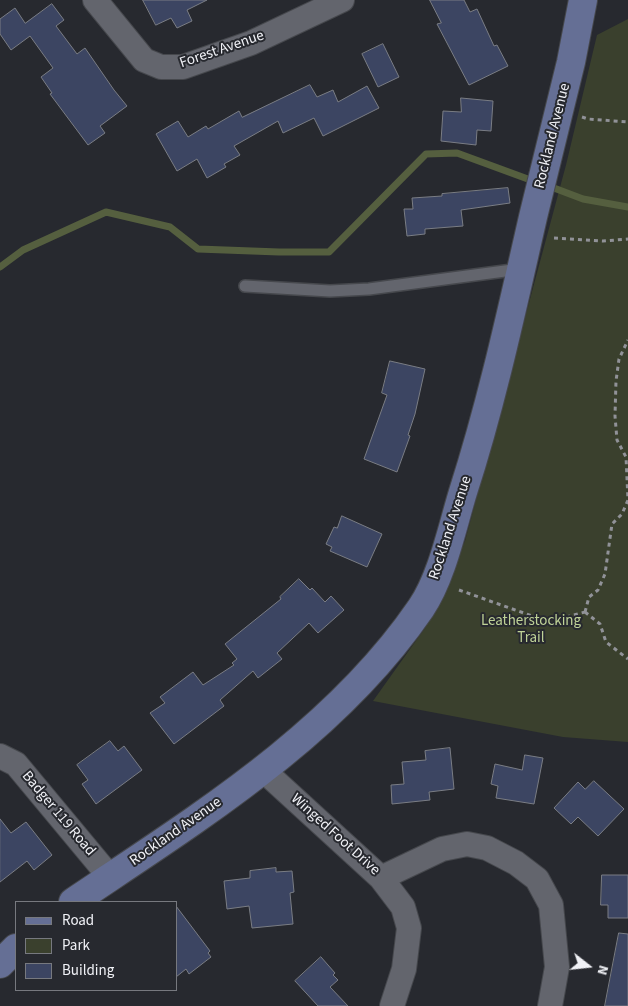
<!DOCTYPE html>
<style>
body{margin:0}
#map{position:relative;width:628px;height:1006px;overflow:hidden;background:#27292f;font-family:"Source Sans 3",sans-serif}
canvas{display:block}
.legend{position:absolute;left:15px;top:901px;width:162px;height:90px;box-sizing:border-box;background:#27292f;border:1px solid #77797f;margin:0;padding:6px 9px;list-style:none;font-size:15px;color:#f0f1f6}
.legend li{display:flex;align-items:center;gap:10px;height:25px}
.legend b{width:25px;border:1px solid #77797f}
.north{position:absolute;left:563px;top:941px;width:50px;height:50px;-webkit-text-stroke:4px #27292f;paint-order:stroke;rotate:106deg;font-size:14px;font-weight:700;line-height:20px;text-align:center;color:#f0f1f6}
.north::after{content:'';display:block;margin:auto;width:18px;height:22px;background:#f0f1f6;clip-path:polygon(50% 0,100% 100%,50% 72%,0 100%)}
</style>
<div id="map">
<canvas width="628" height="1006"></canvas>
<ul class="legend">
<li><b style="height:6px;background:#656f95"></b>Road</li>
<li><b style="height:14px;background:#3a402d"></b>Park</li>
<li><b style="height:14px;background:#3c4562"></b>Building</li>
</ul>
<div class="north">N</div>
</div>
<script>
const ctx = document.querySelector('canvas').getContext('2d');
ctx.lineJoin = 'round';
function paint(path, color) {
  ctx.fillStyle = color;
  ctx.fill(path, 'evenodd');
}
function stroke(path, color, width, dash) {
  ctx.strokeStyle = color;
  ctx.lineWidth = width;
  ctx.lineCap = dash ? 'butt' : 'round';
  ctx.setLineDash(dash || []);
  ctx.stroke(path);
}
function drawText(font, color, halo, rows, align = 'center') {
  ctx.font = font + ' "Source Sans 3",sans-serif';
  ctx.lineWidth = 4;
  ctx.setLineDash([]);
  ctx.textBaseline = 'middle';
  ctx.strokeStyle = halo;
  ctx.fillStyle = color;
  for (const [text, x, y, turn = 0] of rows) {
    ctx.save();
    ctx.translate(x, y);
    ctx.rotate((+turn || 0) * Math.PI / 180);
    ctx.textAlign = isNaN(turn) ? turn : align;
    if (halo) ctx.strokeText(text, 0, 0);
    ctx.fillText(text, 0, 0);
    ctx.restore();
  }
}
const green = new Path2D(`
 M628 19V742L563 737 373 701 425 628 465 541 566 165 597 35Z`);
const stream = new Path2D(`
 M546 185 583 199 628 207
 M0 267 23 250 106 212 170 227 198 249 279 252H329L426 154 457 153 536 182`);
const building = new Path2D(`
 M143 0H207L187 10 192 21 177 28 171 18 156 25Z
 M430 0H464L470 12 477 9 494 46 497 45 508 66 469 85 437 24 441 23Z
 M52 4 64 20 56 26 77 54 85 48 114 90 127 106 100 126 105 133 88 145 50 94 52 93 41 77 53 68 30 36 11 50 0 34V19L15 8 25 23Z
 M383 44 399 77 378 87 362 54Z
 M310 85 317 97 333 90 338 102 367 86 379 108 323 136 314 118 283 133 278 121 234 146 240 155 224 164 226 167 207 178 197 159 177 171 156 134 178 121 188 137 206 126 208 129 239 111 242 117Z
 M461 98 493 101 491 131 477 130 476 145 441 141 443 111 461 112Z
 M508 188 510 203 461 210 463 226 425 229V234L407 236 404 209H413L412 198 442 196V194Z
 M390 361 425 369 415 414 408 435 410 436 397 472 364 459 387 395 382 393Z
 M342 516 382 534 367 567 330 551 332 547 326 544 334 527 337 528Z
 M299 579 310 590 312 588 325 602 331 596 344 610 318 633 309 623 277 653 282 659 258 678 253 671 220 700 224 706 174 744 150 713 165 703 160 697 193 672 203 685 234 665 232 663 237 659 225 644 281 599 280 597Z
 M110 741 118 751 124 746 142 770 96 804 82 784 88 780 77 765Z
 M450 748 454 789 429 792 430 800 392 804 391 785 404 784 402 762 426 760 425 751Z
 M525 755 543 758 534 804 496 798 498 786 491 784 495 764 522 770Z
 M594 781 624 809 598 836 578 817 571 824 554 808 578 782 585 789Z
 M0 819 11 833 26 822 52 855 34 870 27 861 0 882Z
 M276 868V872L292 871 294 892 290 893 293 924 252 928 249 906 227 909 224 881 250 878V871Z
 M602 875H628V918H608V905H601Z
 M176 906 210 951 208 953 211 957 189 974 186 969 176 977Z
 M619 933 628 934V1006H605Z
 M321 957 335 973 333 975 338 980 330 987 348 1006H318L295 981Z`);
const path = new Path2D(`
 M582 117 588 119 628 122
 M554 238 603 241 628 239
 M459 590 535 617 562 618 585 612
 M585 612 589 597 598 590 605 574 612 524 622 514 628 500 626 457 617 440 615 416 616 381 619 359 628 340
 M585 612 600 624 606 642 628 659`);
const lane = new Path2D(`
 M245 286 330 291 369 289 520 269`);
const street = new Path2D(`
 M95 0 144 60 161 67H183L251 43 342 0
 M0 756 16 764 21 770 110 877
 M263 770 381 878 403 907 409 928 404 969 392 1006
 M381 878 442 849 467 844 487 848 516 863 537 879 551 905 557 967 550 1006`);
const secondary = new Path2D(`
 M73 902C198 818 335 734 421 608 442 577 452 528 463 492 492 402 512 309 533 217 545 166 558 114 571 62L583 0
 M0 964 16 948`);
const streetNames = [
 ["Forest Avenue",222,50,-19],
 ["Rockland Avenue",553,136,-76],
 ["Rockland Avenue",451,528,-72],
 ["Badger 119 Road",58,814,50],
 ["Rockland Avenue",176,832,-35],
 ["Winged Foot Drive",335,835,42]
];
const parkNames = [
 ["Leatherstocking",531,622],
 ["Trail",531,639]
];
paint(green, '#3a402d');
stroke(stream, '#555f3f', 7);
paint(building, '#3c4562');
stroke(building, '#7a7d84', 1);
stroke(lane, '#46484d', 14);
stroke(street, '#46484d', 26);
stroke(secondary, '#46484d', 30);
stroke(path, '#919298', 3, [4, 4]);
stroke(lane, '#63656d', 11);
stroke(street, '#63656d', 24);
stroke(secondary, '#656f95', 28);
drawText('15px', '#f0f1f6', '#27292f', streetNames);
drawText('15px', '#bfd297', '#27292f', parkNames);
</script>
